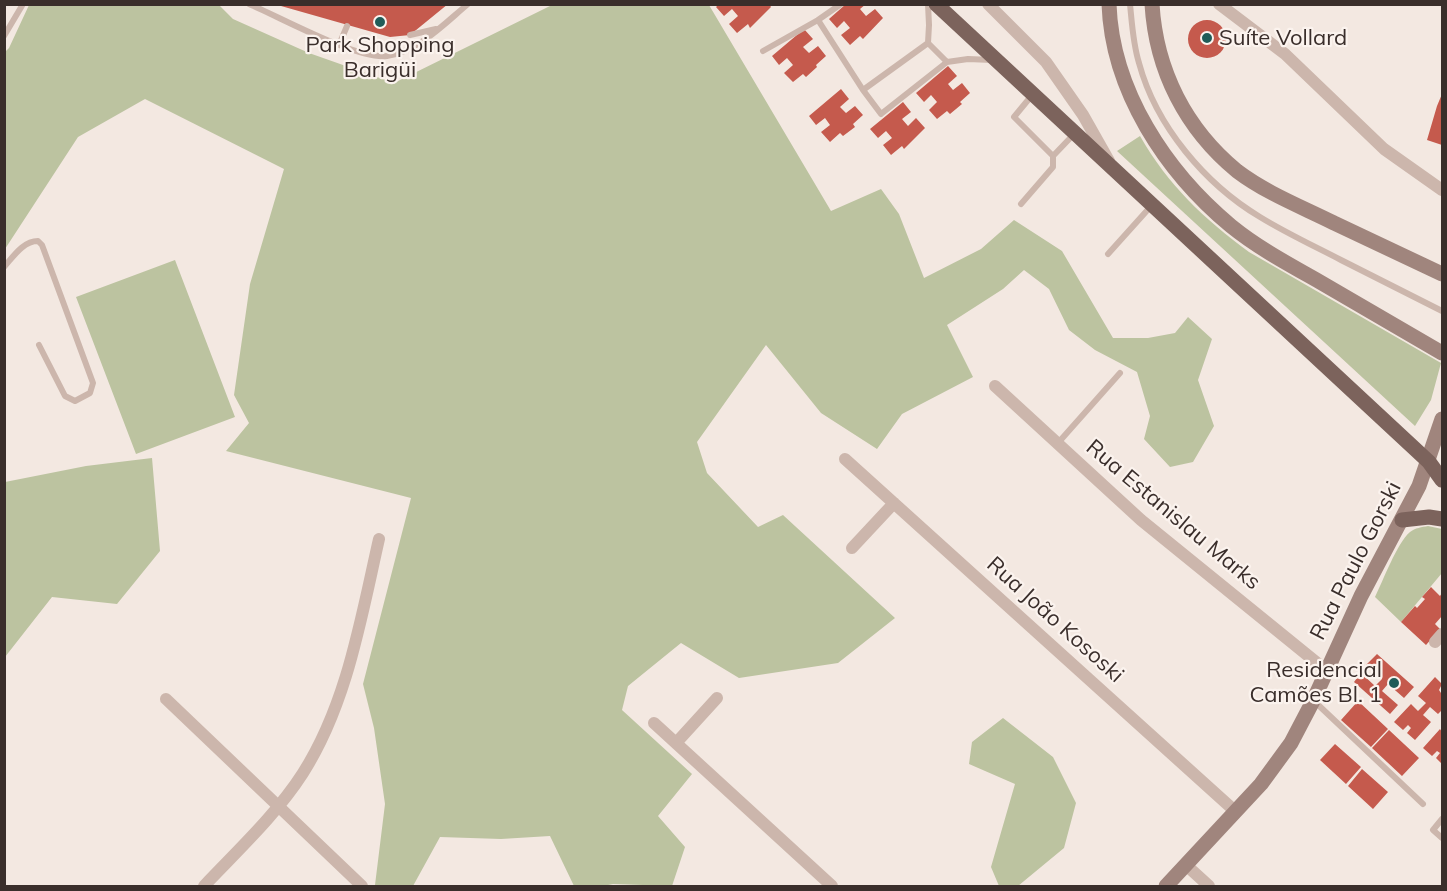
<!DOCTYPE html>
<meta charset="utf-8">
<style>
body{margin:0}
#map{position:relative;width:1447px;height:891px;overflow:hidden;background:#f3e8e1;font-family:Mulish,sans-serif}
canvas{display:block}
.frame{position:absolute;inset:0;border:6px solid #3a2e2b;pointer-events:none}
</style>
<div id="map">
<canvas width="1447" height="891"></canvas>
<div class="frame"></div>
</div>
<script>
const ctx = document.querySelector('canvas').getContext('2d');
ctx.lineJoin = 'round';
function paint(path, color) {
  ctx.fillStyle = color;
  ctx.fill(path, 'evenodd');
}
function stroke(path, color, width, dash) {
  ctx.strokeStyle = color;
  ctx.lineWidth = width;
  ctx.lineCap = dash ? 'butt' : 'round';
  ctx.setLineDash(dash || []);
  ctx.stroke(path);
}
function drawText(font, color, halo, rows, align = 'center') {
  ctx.font = font + ' Mulish,sans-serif';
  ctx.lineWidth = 4.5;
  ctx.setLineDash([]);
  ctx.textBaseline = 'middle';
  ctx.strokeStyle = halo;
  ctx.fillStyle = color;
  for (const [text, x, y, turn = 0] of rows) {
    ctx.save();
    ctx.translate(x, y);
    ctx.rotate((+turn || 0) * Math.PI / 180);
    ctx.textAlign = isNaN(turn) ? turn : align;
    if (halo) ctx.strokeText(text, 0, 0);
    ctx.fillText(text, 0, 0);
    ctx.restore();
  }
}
const green = new Path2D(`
 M29 5H219L233 19 309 53 394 83 552 5H709L831 211 881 189 899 214 924 278 981 249 1014 220 1062 251 1113 338H1148L1175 333 1188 317 1212 339 1198 380 1214 426 1193 462 1170 467 1144 439 1150 416 1137 372 1095 350 1069 330 1049 289 1024 270 1003 289 947 325 973 377 902 414 877 449 821 413 766 345 697 442 707 473 758 527 783 515 895 618 838 663 739 678 681 643 628 686 622 710 692 774 658 816 685 847 672 886 613 884 603 886H574L550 836 501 839 440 837 413 886H381L375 885 385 804 374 728 363 684 411 498 226 451 249 423 234 395 250 284 284 169 145 99 78 137 5 249V52L9 48Z
 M1140 136C1168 185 1204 219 1249 252L1441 363 1431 400 1415 426 1117 151Z
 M175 260 235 417 136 454 76 297Z
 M152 458 160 551 117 604 52 597 5 657V482L86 466Z
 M1428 526 1442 529V573L1401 622 1375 597C1383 581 1397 543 1410 532 1415 528 1422 527 1428 526Z
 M1003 718 1053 757 1076 803 1064 848 1018 886H999L991 867 1015 784 969 764 972 742Z`);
const building = new Path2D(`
 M274 4H448L410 35 390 37Z
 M719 4H769L771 7 750 28 748 24 737 33 729 24 738 16 732 9 724 16 716 7Z
 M846 4H866L860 9 866 16 875 9 883 18 863 39 860 36 850 45 841 35 850 28 844 21 837 28 829 19Z
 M1188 39a19 19 0 1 1 38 0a19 19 0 1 1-38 0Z
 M804 29 813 39 803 47 809 53 818 46 826 56 816 65 817 67 806 77 803 74 793 82 784 73 793 65 787 58 779 65 772 56Z
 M948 66 957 76 948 84 953 90 962 83 970 93 960 102 962 104 950 114 947 111 937 119 929 110 937 102 931 95 924 102 916 93Z
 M841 89 849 99 840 107 846 113 855 106 863 115 853 124 855 127 843 136 840 133 830 142 821 132 830 125 825 118 816 125 809 116Z
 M1442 94V145L1427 140 1437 106Z
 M903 102 911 112 902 119 908 126 916 118 925 128 904 149 902 146 891 155 883 145 892 138 886 131 878 138 870 129Z
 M1431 587 1440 596 1442 593V616L1435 624 1440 629 1426 645 1401 622 1415 606 1417 608 1425 599 1422 597Z
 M1377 654 1414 687 1404 698 1388 684 1382 691 1398 705 1390 714 1354 682 1361 673 1375 686 1382 679 1366 665Z
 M1435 677 1442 684 1439 690 1441 693 1442 691V710L1438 714 1430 707 1423 715 1431 722 1415 740 1407 733 1411 728 1408 725 1403 730 1394 722 1411 704 1418 711 1426 703 1418 696Z
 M1358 701 1388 729 1371 747 1341 720Z
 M1440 729 1442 732V764L1436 758 1440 753 1437 751 1432 756 1423 748Z
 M1389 730 1419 758 1402 776 1372 748Z
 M1335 744 1361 767 1346 784 1320 760Z
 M1362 769 1388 792 1373 809 1348 786Z`);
const lane = new Path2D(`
 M249 4C280 17 357 60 387 56 418 52 445 23 468 4
 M1130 4C1132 24 1133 44 1139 63 1156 126 1205 184 1260 217 1286 233 1314 246 1341 260 1375 277 1409 294 1442 311
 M818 20 841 4
 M410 35 436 29
 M4 36 23 4
 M928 43 947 62
 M339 45 347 26
 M763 51 818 20 863 90 881 114 947 62 968 59 992 60
 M863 90 928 43 929 25 928 4
 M1033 94 1014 117 1053 156 1075 133
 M1021 204 1053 167V156
 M1108 254 1152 205
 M4 267C13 257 23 241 38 241L42 245 93 383 90 393 75 401 65 396 39 345
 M1058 443 1120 373
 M1314 701 1423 804
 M1442 819 1433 830 1442 838`);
const street = new Path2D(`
 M988 4 1046 62 1083 115 1109 161
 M1219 4 1285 54 1384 149 1442 190
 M995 386 1141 520 1327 671
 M845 459 1236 812
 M852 548 894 503
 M1435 642 1442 634
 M166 699 362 886
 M654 723 832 886
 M676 743 717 698
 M1186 865 1209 886
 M204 886C238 850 276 815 303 773 347 704 361 618 379 539`);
const secondary = new Path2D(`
 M1109 4C1112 91 1166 172 1231 226 1258 248 1290 265 1320 282 1361 306 1402 330 1442 353
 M1152 4C1156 71 1186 129 1237 171 1266 193 1302 207 1334 223 1370 240 1406 257 1442 274
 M1166 886 1261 784 1291 743 1313 701 1361 596 1419 486 1442 419`);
const primary = new Path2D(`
 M936 4 1429 462 1442 480
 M1402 520 1429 517 1442 519`);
const markers = [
 [380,22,6,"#205c58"],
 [1207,38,6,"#205c58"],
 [1394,683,6,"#205c58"]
];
const poiNames = [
 ["Suíte Vollard",1219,38],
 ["Park Shopping",380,45,"center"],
 ["Barigüi",380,70,"center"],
 ["Residencial",1382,670,"right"],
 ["Camões Bl. 1",1382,695,"right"]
];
const streetNames = [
 ["Rua Estanislau Marks",1173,515,40],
 ["Rua Paulo Gorski",1356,561,-63],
 ["Rua João Kososki",1055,620,42]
];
paint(green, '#bcc3a0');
paint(building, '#c55a4d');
stroke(lane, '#ccb6ac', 6);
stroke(street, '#ccb6ac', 12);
stroke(secondary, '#a0857d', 15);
stroke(primary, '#7c635c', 15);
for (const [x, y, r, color] of markers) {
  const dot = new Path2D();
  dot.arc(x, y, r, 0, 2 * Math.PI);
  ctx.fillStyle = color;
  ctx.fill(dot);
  stroke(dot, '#fbf3ee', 2);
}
drawText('22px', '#3a2e2b', '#fbf3ee', poiNames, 'left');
drawText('22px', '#3a2e2b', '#fbf3ee', streetNames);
</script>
